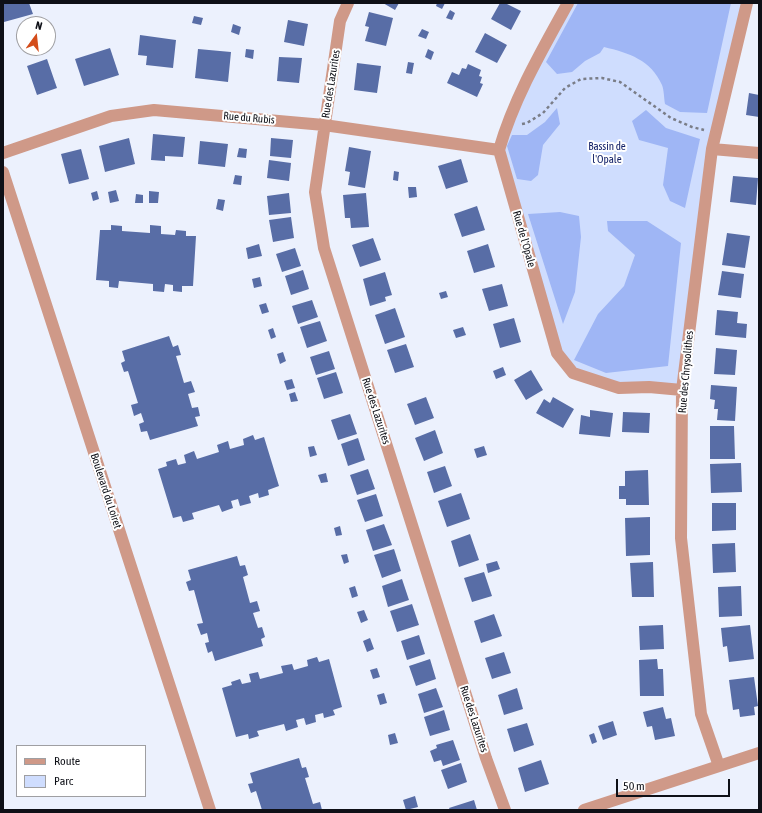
<!DOCTYPE html>
<style>
body{margin:0}
#map{position:relative;width:762px;height:813px;overflow:hidden;background:#ecf1fd;font-family:"Asap Condensed",sans-serif}
canvas{display:block}
.frame{position:absolute;inset:0;border:4px solid #0e1017;pointer-events:none}
.legend{position:absolute;left:16px;top:745px;width:130px;height:52px;box-sizing:border-box;background:#fff;border:1px solid #9f9fa2;margin:0;padding:5px 7px;list-style:none;font-size:12px;color:#0e1017}
.legend li{display:flex;align-items:center;gap:8px;height:20px}
.legend b{width:20px;border:1px solid #9f9fa2}
.north{position:absolute;left:16px;top:16px;width:40px;height:40px;box-sizing:border-box;background:#fff;border:1px solid #9f9fa2;border-radius:50%;rotate:15deg;font-size:11px;font-weight:700;line-height:16px;text-align:center;color:#0e1017}
.north::after{content:'';display:block;margin:auto;width:14px;height:18px;background:#d44d1b;clip-path:polygon(50% 0,100% 100%,50% 72%,0 100%)}
.scale{position:absolute;left:616px;top:779px;width:114px;height:18px;box-sizing:border-box;border:2px solid #0e1017;border-top:0;padding-left:5px;font-size:12px;line-height:14px;white-space:nowrap;color:#0e1017;-webkit-text-stroke:3px #fff;paint-order:stroke}
</style>
<div id="map">
<canvas width="762" height="813"></canvas>
<div class="frame"></div>
<ul class="legend">
<li><b style="height:5px;background:#cf9988"></b>Route</li>
<li><b style="height:11px;background:#cfddfe"></b>Parc</li>
</ul>
<div class="north">N</div>
<div class="scale">50 m</div>
</div>
<script>
const ctx = document.querySelector('canvas').getContext('2d');
ctx.lineJoin = 'round';
function paint(path, color) {
  ctx.fillStyle = color;
  ctx.fill(path, 'evenodd');
}
function stroke(path, color, width, dash) {
  ctx.strokeStyle = color;
  ctx.lineWidth = width;
  ctx.lineCap = dash ? 'butt' : 'round';
  ctx.setLineDash(dash || []);
  ctx.stroke(path);
}
function drawText(font, color, halo, rows, align = 'center') {
  ctx.font = font + ' "Asap Condensed",sans-serif';
  ctx.lineWidth = 4;
  ctx.setLineDash([]);
  ctx.textBaseline = 'middle';
  ctx.strokeStyle = halo;
  ctx.fillStyle = color;
  for (const [text, x, y, turn = 0] of rows) {
    ctx.save();
    ctx.translate(x, y);
    ctx.rotate((+turn || 0) * Math.PI / 180);
    ctx.textAlign = isNaN(turn) ? turn : align;
    if (halo) ctx.strokeText(text, 0, 0);
    ctx.fillText(text, 0, 0);
    ctx.restore();
  }
}
const green = new Path2D(`
 M568 3H747L712 149 682 390 619 388 573 373 557 353 499 150Z`);
const forest = new Path2D(`
 M578 3H731L707 113 680 112 665 104C664 98 664 90 662 85 651 60 629 53 604 47L600 53 585 61 572 72 557 74 546 62Z
 M557 108 560 124 543 145 538 175 531 181 517 179 507 146 512 135H527L545 122Z
 M646 110 666 128 700 139 685 208 670 201 663 185 668 148 639 140 632 121Z
 M560 212 579 216 581 237 575 292 563 324 528 214Z
 M607 221H647L681 243 668 366 606 373 574 360 598 314 624 286 635 255 608 231Z`);
const building = new Path2D(`
 M3 3H29L33 14 4 22Z
 M383 3H399L395 10Z
 M437 3H445L442 9 436 6Z
 M500 3H505L521 11 511 30 491 19Z
 M450 10 455 13 452 20 446 18Z
 M369 12 393 18 386 46 365 41 369 27 365 26Z
 M194 16 203 18 201 25 192 23Z
 M288 20 308 24 304 46 284 42Z
 M233 24 241 27 239 35 231 32Z
 M422 29 429 32 426 39 418 36Z
 M485 33 507 45 497 63 475 52Z
 M140 35 176 40 173 68 146 65 147 56 138 55Z
 M110 48 119 75 84 86 75 59Z
 M198 49 231 52 228 82 195 78Z
 M246 49 254 50 253 59 245 57Z
 M428 49 434 52 431 60 425 57Z
 M279 57 302 58 299 83 277 81Z
 M47 59 57 88 37 95 27 66Z
 M408 62 414 63 412 74 406 73Z
 M357 63 381 66 377 93 354 90Z
 M468 64 481 70 479 76 482 77 480 83 483 84 477 97 447 83 452 72 459 75 462 68 466 69Z
 M749 93 759 95V117L746 115Z
 M153 134 185 137 183 157 165 156V161L151 160Z
 M129 138 135 164 105 172 99 146Z
 M271 138 293 140 291 158 270 156Z
 M200 141 228 144 225 167 198 164Z
 M349 147 371 151 365 188 348 185 350 172 345 171Z
 M239 148 247 149 246 158 237 157Z
 M81 149 89 179 69 184 61 154Z
 M461 159 468 182 446 189 438 166Z
 M269 160 291 163 289 181 267 178Z
 M394 171 399 172 398 181 393 180Z
 M235 175 242 176 241 185 233 184Z
 M733 176 758 178 756 205 730 202Z
 M408 187H416L417 197 409 198Z
 M116 190 119 201 110 203 108 192Z
 M97 191 99 199 93 201 91 193Z
 M149 191 159 192 158 203H149Z
 M289 193 291 213 269 215 267 196Z
 M366 193 369 227 351 228 350 218H345L343 195Z
 M136 194 143 195V203H135Z
 M218 199 225 200 223 211 216 209Z
 M477 206 485 230 462 237 454 214Z
 M291 217 294 238 273 242 269 220Z
 M111 225 122 226V231L150 233V225L161 226V234L175 235 176 230 186 231V236H196L193 286H182V292L173 291V285L165 284 164 292 153 291V284L119 281 118 288 109 287V281L96 280 100 230H111Z
 M727 233 750 236 745 268 722 265Z
 M373 238 381 260 360 267 352 245Z
 M259 244 262 256 248 259 246 248Z
 M488 244 495 267 474 273 467 251Z
 M295 248 301 266 282 272 276 254Z
 M303 270 309 289 291 295 285 276Z
 M722 271 744 274 741 298 718 295Z
 M385 272 392 295 385 297 386 301 370 306 363 279Z
 M260 277 262 286 254 288 252 279Z
 M502 284 508 306 489 311 482 289Z
 M446 291 448 297 441 299 439 293Z
 M312 300 318 317 298 324 292 306Z
 M266 303 269 312 262 314 259 305Z
 M395 308 405 337 385 344 375 315Z
 M717 310 738 312 737 323 747 324 746 338 715 335Z
 M514 318 521 342 500 348 493 324Z
 M320 321 327 341 307 348 300 327Z
 M463 327 466 335 456 338 453 330Z
 M273 328 276 337 271 339 268 330Z
 M169 336 173 347 178 345 181 355 176 356 184 383 191 381 195 392 188 394 192 408 198 407 200 416 195 417 198 426 150 440 147 431 141 432 139 424 144 422 141 413 134 416 131 405 138 403 128 371 124 372 121 363 125 361 122 351Z
 M406 344 414 367 395 373 387 350Z
 M716 348 737 350 735 375 714 374Z
 M329 351 335 369 316 375 310 357Z
 M283 352 286 361 280 364 277 354Z
 M503 367 506 375 496 379 493 371Z
 M531 370 543 390 526 400 514 380Z
 M336 372 343 393 324 399 317 378Z
 M292 379 295 388 287 390 284 381Z
 M711 385 737 387 735 421 717 420 718 409H714L715 400 710 399Z
 M295 392 298 401 291 402 289 394Z
 M426 397 434 418 415 425 407 404Z
 M553 397 574 409 563 428 536 413 544 399 550 403Z
 M590 410 613 413 610 437 579 434 581 415 590 417Z
 M623 412 650 413 649 433 622 432Z
 M350 414 357 434 338 440 331 420Z
 M710 426H734L735 459H710Z
 M435 430 443 453 424 461 415 438Z
 M253 435 255 440 264 437 279 486 268 490 269 495 259 498 258 493 249 496 251 503 240 506 238 499 231 501 233 508 222 512 219 505 192 513 194 519 183 522 181 516 173 518 158 469 167 466 166 462 176 459 178 465 186 463 184 455 194 451 197 459 219 452 217 445 228 441 230 449 244 445 243 439Z
 M358 438 365 460 348 466 341 444Z
 M314 446 317 455 310 457 308 447Z
 M484 446 487 455 477 458 474 449Z
 M741 463 742 492 711 493 710 464Z
 M445 466 452 486 434 493 427 472Z
 M368 469 375 489 357 495 350 475Z
 M648 470 649 505H626V499H619V486H625V471Z
 M326 473 328 482 321 483 318 475Z
 M461 493 470 519 447 527 438 501Z
 M376 494 383 516 365 522 357 500Z
 M712 503H736V530L712 531Z
 M650 517V555L626 556 625 518Z
 M384 524 392 545 373 551 366 530Z
 M340 526 342 535 336 536 334 528Z
 M470 534 479 560 459 567 451 541Z
 M735 543 736 572 713 573 712 544Z
 M394 549 401 571 382 578 374 555Z
 M347 554 349 562 344 564 341 555Z
 M237 556 240 566 245 565 248 575 243 577 250 603 257 601 260 611 253 613 258 628 262 627 265 637 261 639 263 646 215 661 212 651 208 653 205 643 209 642 207 633 201 635 197 624 203 623 194 590 189 591 186 582 191 580 188 570Z
 M497 561 500 569 488 573 486 564Z
 M653 562 654 597H632L630 563Z
 M484 572 492 596 472 602 464 578Z
 M402 579 409 600 388 607 382 586Z
 M355 586 358 596 352 598 349 588Z
 M741 586 742 616 719 617 718 587Z
 M412 604 419 625 397 632 390 611Z
 M364 610 368 620 361 623 357 612Z
 M494 614 502 636 481 643 474 621Z
 M663 625 664 649 640 650 639 626Z
 M750 625 754 659 729 662 727 646 723 647 721 628Z
 M419 635 425 654 407 660 401 641Z
 M370 638 374 649 367 652 363 641Z
 M504 652 511 673 492 679 485 658Z
 M317 657 319 662 329 659 342 707 333 710 335 715 324 718 323 713 315 715 316 722 306 725 304 718 296 720 298 727 286 731 284 724 257 731 259 736 249 739 248 734 236 737 222 688 232 685 231 682 240 679 242 684 251 682 249 674 258 672 260 679 283 673 281 666 292 664 294 670 308 666 307 660Z
 M430 659 436 679 416 686 409 666Z
 M657 659 658 669H663L664 696H640L639 660Z
 M377 668 380 677 373 679 370 670Z
 M754 677 758 706 754 707 755 715 740 717 739 709 733 710 729 680Z
 M436 688 443 707 424 713 418 694Z
 M517 688 523 709 504 715 498 695Z
 M384 693 387 703 380 705 377 695Z
 M663 707 666 719 671 718 675 736 655 740 652 726 647 727 643 712Z
 M444 710 450 730 430 736 424 717Z
 M613 721 617 735 603 740 598 726Z
 M527 723 534 745 514 752 507 729Z
 M395 733 398 743 390 745 388 735Z
 M594 733 597 742 592 744 589 735Z
 M453 740 460 760 443 766 441 760 434 762 430 751 437 748 436 745Z
 M299 758 302 768 306 767 309 777 305 778 313 804 320 802 322 810H262L256 791 251 793 248 784 253 783 250 773Z
 M541 760 549 784 525 792 518 768Z
 M461 763 467 782 448 789 441 770Z
 M415 796 418 807 406 810 403 800Z
 M474 800 477 810H450L449 808Z`);
const path = new Path2D(`
 M522 124 527 123 543 113 565 88 581 79 602 78 620 82 671 118 692 127 704 130`);
const minor = new Path2D(`
 M348 3 340 21 315 192 324 248 486 758 505 810
 M568 3C542 50 514 98 499 150L557 353 573 373 619 388 649 387 682 390
 M712 149 759 153
 M3 153 111 116 154 110 324 125 499 150
 M3 172 210 810
 M719 766 701 714 681 538 682 390 712 149 747 3
 M584 810 759 753`);
const streetNames = [
 ["Rue des Lazurites",331,84,-81],
 ["Rue du Rubis",249,118,5],
 ["Rue de l'Opale",524,239,74],
 ["Rue des Chrysolithes",686,372,-85],
 ["Rue des Lazurites",376,411,72],
 ["Boulevard du Loiret",106,491,72],
 ["Rue des Lazurites",474,719,72]
];
const parkNames = [
 ["Bassin de",607,147],
 ["l'Opale",607,160]
];
paint(green, '#cfddfe');
paint(forest, '#9fb6f5');
paint(building, '#586da6');
stroke(path, '#7a7d87', 2.5, [3, 3]);
stroke(minor, '#cf9988', 12);
drawText('11px', '#0e1017', '#fff', streetNames);
drawText('11px', '#132168', '#fff', parkNames);
</script>
